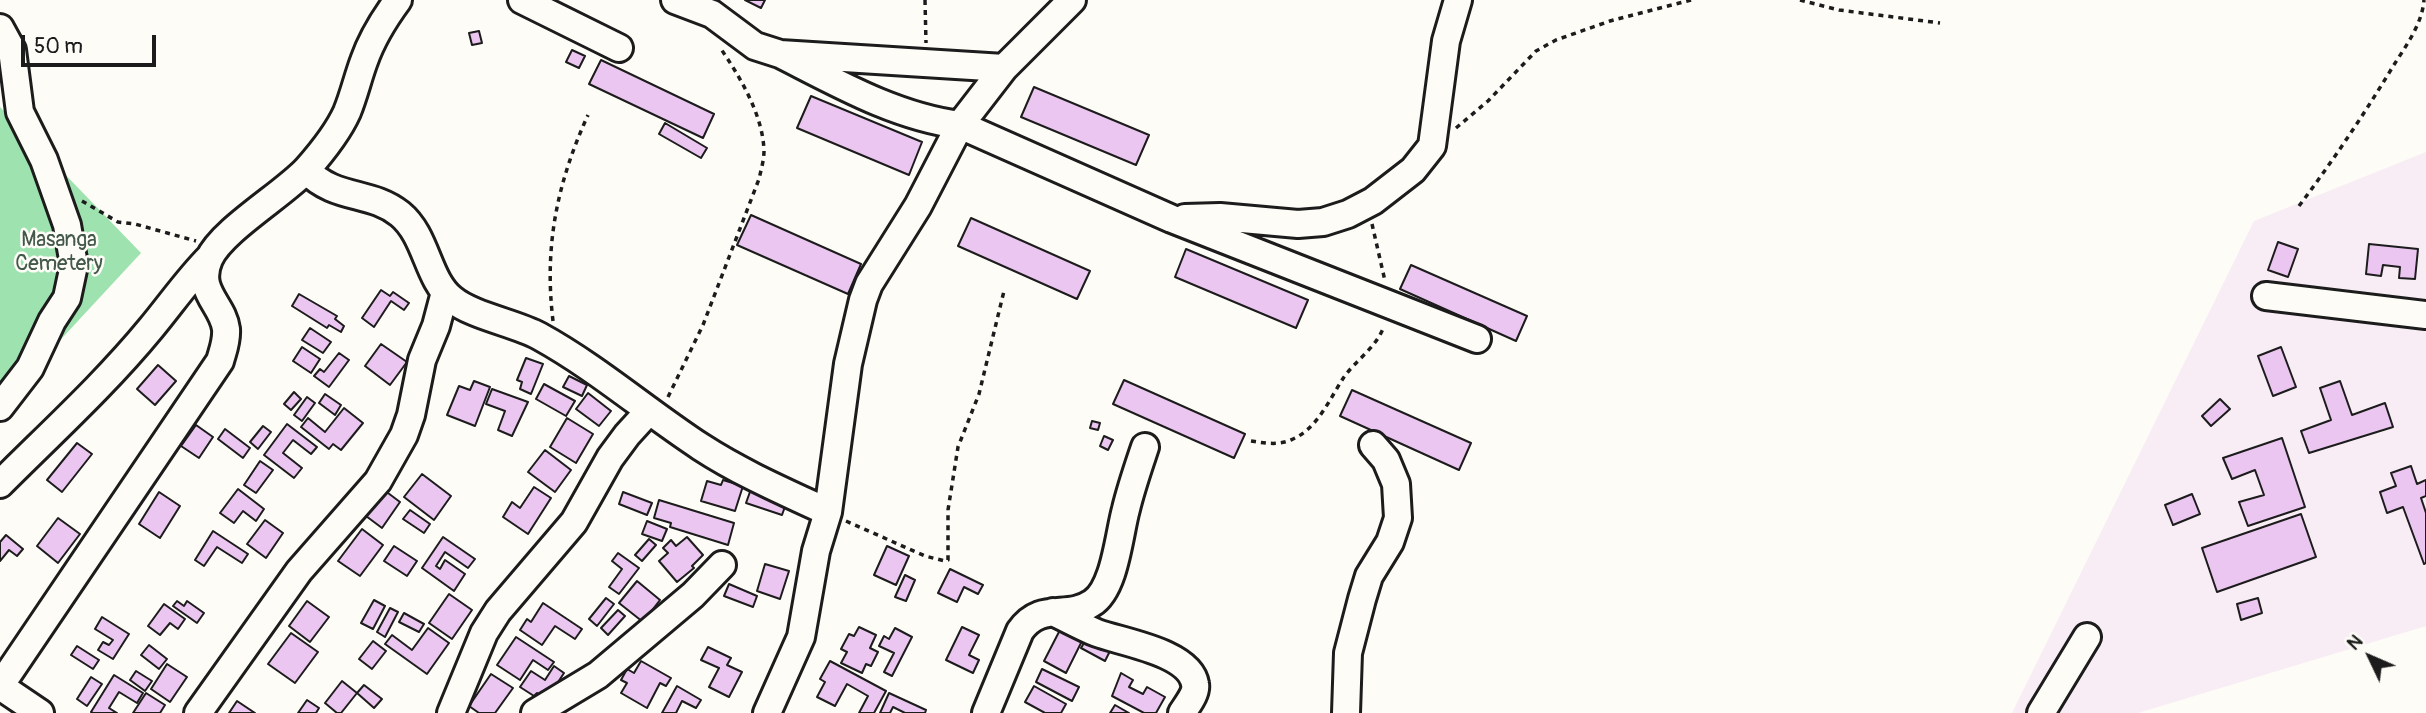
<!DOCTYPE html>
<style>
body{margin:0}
#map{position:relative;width:2426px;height:713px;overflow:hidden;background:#fdfcf7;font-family:Pangolin,sans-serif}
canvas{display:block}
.north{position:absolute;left:2335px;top:622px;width:70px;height:70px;-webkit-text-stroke:5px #fdfcf7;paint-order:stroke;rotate:314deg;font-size:19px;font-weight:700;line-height:28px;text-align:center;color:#1c1c1c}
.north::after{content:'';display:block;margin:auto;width:24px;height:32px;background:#1c1c1c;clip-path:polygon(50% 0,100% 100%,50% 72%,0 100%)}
.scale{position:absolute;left:21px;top:35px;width:135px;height:32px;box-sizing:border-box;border:4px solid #1c1c1c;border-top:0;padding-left:9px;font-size:21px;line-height:24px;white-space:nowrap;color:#1c1c1c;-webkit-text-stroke:5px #fdfcf7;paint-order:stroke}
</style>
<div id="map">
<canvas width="2426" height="713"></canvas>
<div class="north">N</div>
<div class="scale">50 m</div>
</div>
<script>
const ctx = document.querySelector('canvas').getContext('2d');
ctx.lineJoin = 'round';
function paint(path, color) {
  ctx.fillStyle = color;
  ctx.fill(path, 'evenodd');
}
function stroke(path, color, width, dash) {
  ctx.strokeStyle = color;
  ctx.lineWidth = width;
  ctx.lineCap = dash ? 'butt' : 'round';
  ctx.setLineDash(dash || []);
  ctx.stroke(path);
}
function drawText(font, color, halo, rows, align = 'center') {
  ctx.font = font + ' Pangolin,sans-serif';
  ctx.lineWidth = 5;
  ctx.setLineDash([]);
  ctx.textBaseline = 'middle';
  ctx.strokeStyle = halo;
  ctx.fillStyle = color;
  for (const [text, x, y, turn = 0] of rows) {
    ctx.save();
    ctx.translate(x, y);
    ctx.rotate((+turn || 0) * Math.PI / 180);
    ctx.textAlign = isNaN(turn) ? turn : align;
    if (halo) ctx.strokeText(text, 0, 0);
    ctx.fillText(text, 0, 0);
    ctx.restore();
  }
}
const built = new Path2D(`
 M2426 152V626L2138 713H2012L2254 221Z`);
const green = new Path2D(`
 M0 107 141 253 0 405Z`);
const building = new Path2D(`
 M745 0H765L761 8Z
 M479 31 482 43 472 45 469 33Z
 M572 50 585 56 579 68 566 62Z
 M601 60 714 114 703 138 589 84Z
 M1034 87 1149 135 1136 165 1021 117Z
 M811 96 922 142 909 175 797 128Z
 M665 123 707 148 701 158 659 134Z
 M751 215 861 264 848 294 737 245Z
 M971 218 1090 271 1077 299 958 246Z
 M2278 242 2298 249 2288 277 2268 270Z
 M2369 244 2418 249 2415 279 2399 278 2400 267 2383 265 2381 276 2366 274Z
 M1186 249 1308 300 1296 328 1175 277Z
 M1411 265 1527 316 1516 341 1400 289Z
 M381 290 390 296 393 292 409 303 404 310 391 301 374 327 362 318Z
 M299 294 337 316 335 319 344 326 341 332 329 325 327 328 292 306Z
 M310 328 331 342 323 353 302 340Z
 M381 344 407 362 390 385 365 366Z
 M302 347 320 359 311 373 293 361Z
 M2281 347 2296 387 2273 396 2258 356Z
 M339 353 349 360 329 387 314 376 320 369 324 372Z
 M526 358 543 364 531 394 520 389 522 382 517 380Z
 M158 365 176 381 155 405 137 389Z
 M569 376 587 385 582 396 563 387Z
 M1124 380 1245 434 1234 458 1113 404Z
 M474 381 490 387 475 426 447 415 459 386 470 390Z
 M2340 381 2352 415 2385 403 2393 427 2309 453 2301 431 2331 420 2320 388Z
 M544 384 575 401 566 416 536 399Z
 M492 389 528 402 512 436 498 430 505 411 486 404Z
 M1352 390 1471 443 1459 470 1340 416Z
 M294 392 301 399 291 410 284 404Z
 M588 393 611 411 599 426 576 409Z
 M325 394 341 405 335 415 319 403Z
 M307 397 315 403 302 421 294 415Z
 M2220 399 2230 409 2211 426 2202 416Z
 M344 408 363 423 341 450 333 444 329 449 301 427 308 418 325 432Z
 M567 418 593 434 576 463 550 447Z
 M1092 421 1100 423 1098 430 1090 428Z
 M287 424 317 447 311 454 293 440 283 453 302 468 294 478 264 455Z
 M196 425 213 437 199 458 181 446Z
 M263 426 271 432 258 449 250 442Z
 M225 429 250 448 243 458 218 439Z
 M1104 436 1113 440 1108 450 1100 446Z
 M2282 438 2305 507 2248 526 2239 502 2264 495 2255 470 2232 479 2223 458Z
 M77 443 92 454 62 492 47 480Z
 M545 450 571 470 555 492 528 472Z
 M260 461 273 470 256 493 244 485Z
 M2411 466 2417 484 2426 480V496L2421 498 2426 513V563L2424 564 2403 507 2387 513 2380 492 2396 486 2391 473Z
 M422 474 451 496 434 520 404 497Z
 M723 480 743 486 735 511 701 501 707 481 721 485Z
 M534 487 551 498 528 534 503 517 512 502 520 508Z
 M238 489 264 509 256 521 243 511 234 523 220 513Z
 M751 489 787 501 782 515 746 503Z
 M384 490 400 502 382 528 366 516Z
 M159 492 180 506 160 538 139 524Z
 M623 492 652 503 647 515 619 504Z
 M2192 494 2200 514 2173 525 2165 505Z
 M659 500 734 523 728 545 670 527 671 523 654 518Z
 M410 510 430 524 424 533 403 519Z
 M2301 514 2316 557 2217 592 2202 548Z
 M58 518 80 534 58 563 37 546Z
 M265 520 283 533 266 558 247 544Z
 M647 521 667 529 662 541 642 534Z
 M362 529 383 545 360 576 338 561Z
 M213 531 248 554 242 563 217 547 204 566 195 560Z
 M6 535 23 549 17 556 9 550 0 561V542Z
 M443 537 475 559 468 568 445 552 436 566 440 569 445 560 465 574 454 591 422 568Z
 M687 537 703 555 692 566 694 568 677 582 659 561 668 553 663 548 671 540 676 546Z
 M649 539 656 545 642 561 635 555Z
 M394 546 417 561 407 576 384 561Z
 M887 546 909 556 896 585 874 575Z
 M618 553 639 568 619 594 609 587 622 569 612 561Z
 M765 564 789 571 780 599 757 591Z
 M950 569 983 585 978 594 964 587 957 602 938 593Z
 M905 575 915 580 906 601 895 597Z
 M637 581 660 600 643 622 619 603Z
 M729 584 757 596 753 607 724 596Z
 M449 594 472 610 452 639 429 623Z
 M606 598 614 604 597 626 589 619Z
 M2258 598 2262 613 2241 620 2237 604Z
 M374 600 385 606 373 629 361 623Z
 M177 601 184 606 187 601 204 613 197 623 173 606Z
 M307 601 329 617 310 642 289 626Z
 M543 603 582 629 575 639 555 626 542 645 520 630 527 619 531 622Z
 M164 604 185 619 178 629 170 623 160 635 148 626Z
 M390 608 398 612 385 637 377 632Z
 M618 610 625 616 608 635 601 628Z
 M404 613 424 624 419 632 399 622Z
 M102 617 129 634 113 659 98 650 103 642 109 645 113 640 95 629Z
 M859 627 876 635 870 648 878 652 871 666 866 664 862 673 841 663 847 652 841 649 849 634 854 636Z
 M962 627 979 635 969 655 979 660 973 673 946 660Z
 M428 628 449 643 427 674 385 644 392 635 412 650Z
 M895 628 912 637 892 676 884 672 894 653 879 646 884 636 889 639Z
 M1061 628 1083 639 1066 673 1044 661Z
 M291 633 318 652 295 683 268 664Z
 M516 637 554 662 548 670 533 660 520 680 497 665Z
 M1087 638 1110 651 1105 661 1081 648Z
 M373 641 386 651 372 669 359 659Z
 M149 645 167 659 159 669 141 655Z
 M77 646 99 660 93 669 71 655Z
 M708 647 731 658 727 665 742 672 729 697 709 687 719 668 701 660Z
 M641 661 671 678 666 686 660 683 647 708 621 693 627 683 621 680 627 669 634 673Z
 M830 661 886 691 874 713H859L868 696 847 684 835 706 817 697 825 682 820 679Z
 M167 664 187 677 170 702 151 689Z
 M554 666 564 673 547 699 537 693 534 696 520 687 531 671 545 680Z
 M1042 669 1079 687 1072 701 1036 682Z
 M136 671 152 681 145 691 130 680Z
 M1121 673 1133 680 1129 687 1143 694 1147 687 1165 697 1156 713H1144L1112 696Z
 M491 674 513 688 495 713H479L469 706Z
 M114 675 143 693 137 703 119 692 109 708 117 713H93L91 712Z
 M91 677 102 684 87 706 77 699Z
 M342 681 357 693 341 713H337L325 703Z
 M364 685 382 699 374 708 357 693Z
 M677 686 701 700 696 708 682 701 676 713H662Z
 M1034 686 1066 704 1061 713H1045L1025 702Z
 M146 693 165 705 160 713H133Z
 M889 693 926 710 925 713H905L893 707 890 713H880Z
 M307 700 319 708 316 713H298Z
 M237 701 255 713H229Z
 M1115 705 1129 713H1110Z`);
const path = new Path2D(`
 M925 0 926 43
 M1800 0 1839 10 1940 23
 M1456 128 1488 101 1536 51 1556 40 1610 21 1691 0
 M82 201 118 222 135 224 196 241
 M2299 206C2332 162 2363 116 2392 68 2405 47 2422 25 2424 0
 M1372 224 1385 281
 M553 321C544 246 557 183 588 115
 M668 397 703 325 759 179C761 170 764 160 764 151 763 115 740 77 721 49
 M1251 441C1265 443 1279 446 1293 439 1318 428 1330 398 1344 377 1356 360 1377 347 1384 326
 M846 521 925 556 945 561 948 560V510L958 447 979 394 1004 291`);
const minor = new Path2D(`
 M522 0 619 48
 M675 0 712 14 755 46 780 54 1004 68
 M0 28 12 50 20 112 44 160 67 225 74 265 67 298 52 321 30 368 0 407
 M780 54C837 83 896 117 960 125L1172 219 1477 339
 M306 170C336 201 370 190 400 214 427 236 427 279 452 299 472 316 515 323 539 336 597 368 646 411 701 447 741 473 785 492 828 512
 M1185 218 1220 217 1298 224 1323 222 1348 214 1373 201 1413 170 1432 146 1446 41 1458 0
 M2266 296 2426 315
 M0 484C51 433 105 384 151 328 171 304 188 279 210 257
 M1053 612C1068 619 1082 627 1097 633 1121 642 1190 652 1195 684 1197 693 1187 705 1182 713
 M40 713 0 686 220 361C223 350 227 341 226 329 223 304 195 291 209 259 222 230 284 194 307 169 322 152 338 132 347 112 354 95 358 77 364 61 372 38 384 19 398 0
 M198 713 299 571 378 481 404 435 411 415 422 360 436 326 445 292
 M451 713 484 633 498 611 574 522 610 458 627 435 648 412
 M535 713 598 675 693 595 722 565
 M767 713 801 637 816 551 828 512 848 364 863 300 869 284 918 206 960 125 1004 68 1072 0
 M986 713 1020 631C1041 601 1067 620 1092 603 1115 589 1119 534 1126 509 1131 488 1138 468 1145 447
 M1346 713 1348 653 1362 599 1369 576 1390 542 1398 518 1396 484 1386 460 1373 445
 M2041 713 2087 637`);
const parkNames = [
 ["Masanga",59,241],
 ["Cemetery",59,265]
];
paint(built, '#f8ecf5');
paint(green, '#9ee3af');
paint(building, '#ebc6f0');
stroke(building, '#1c1c1c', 2);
stroke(minor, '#1c1c1c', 32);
stroke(path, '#1c1c1c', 3.5, [5, 5]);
stroke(minor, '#fdfcf7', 26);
drawText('21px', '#435848', '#fdfcf7', parkNames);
</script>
